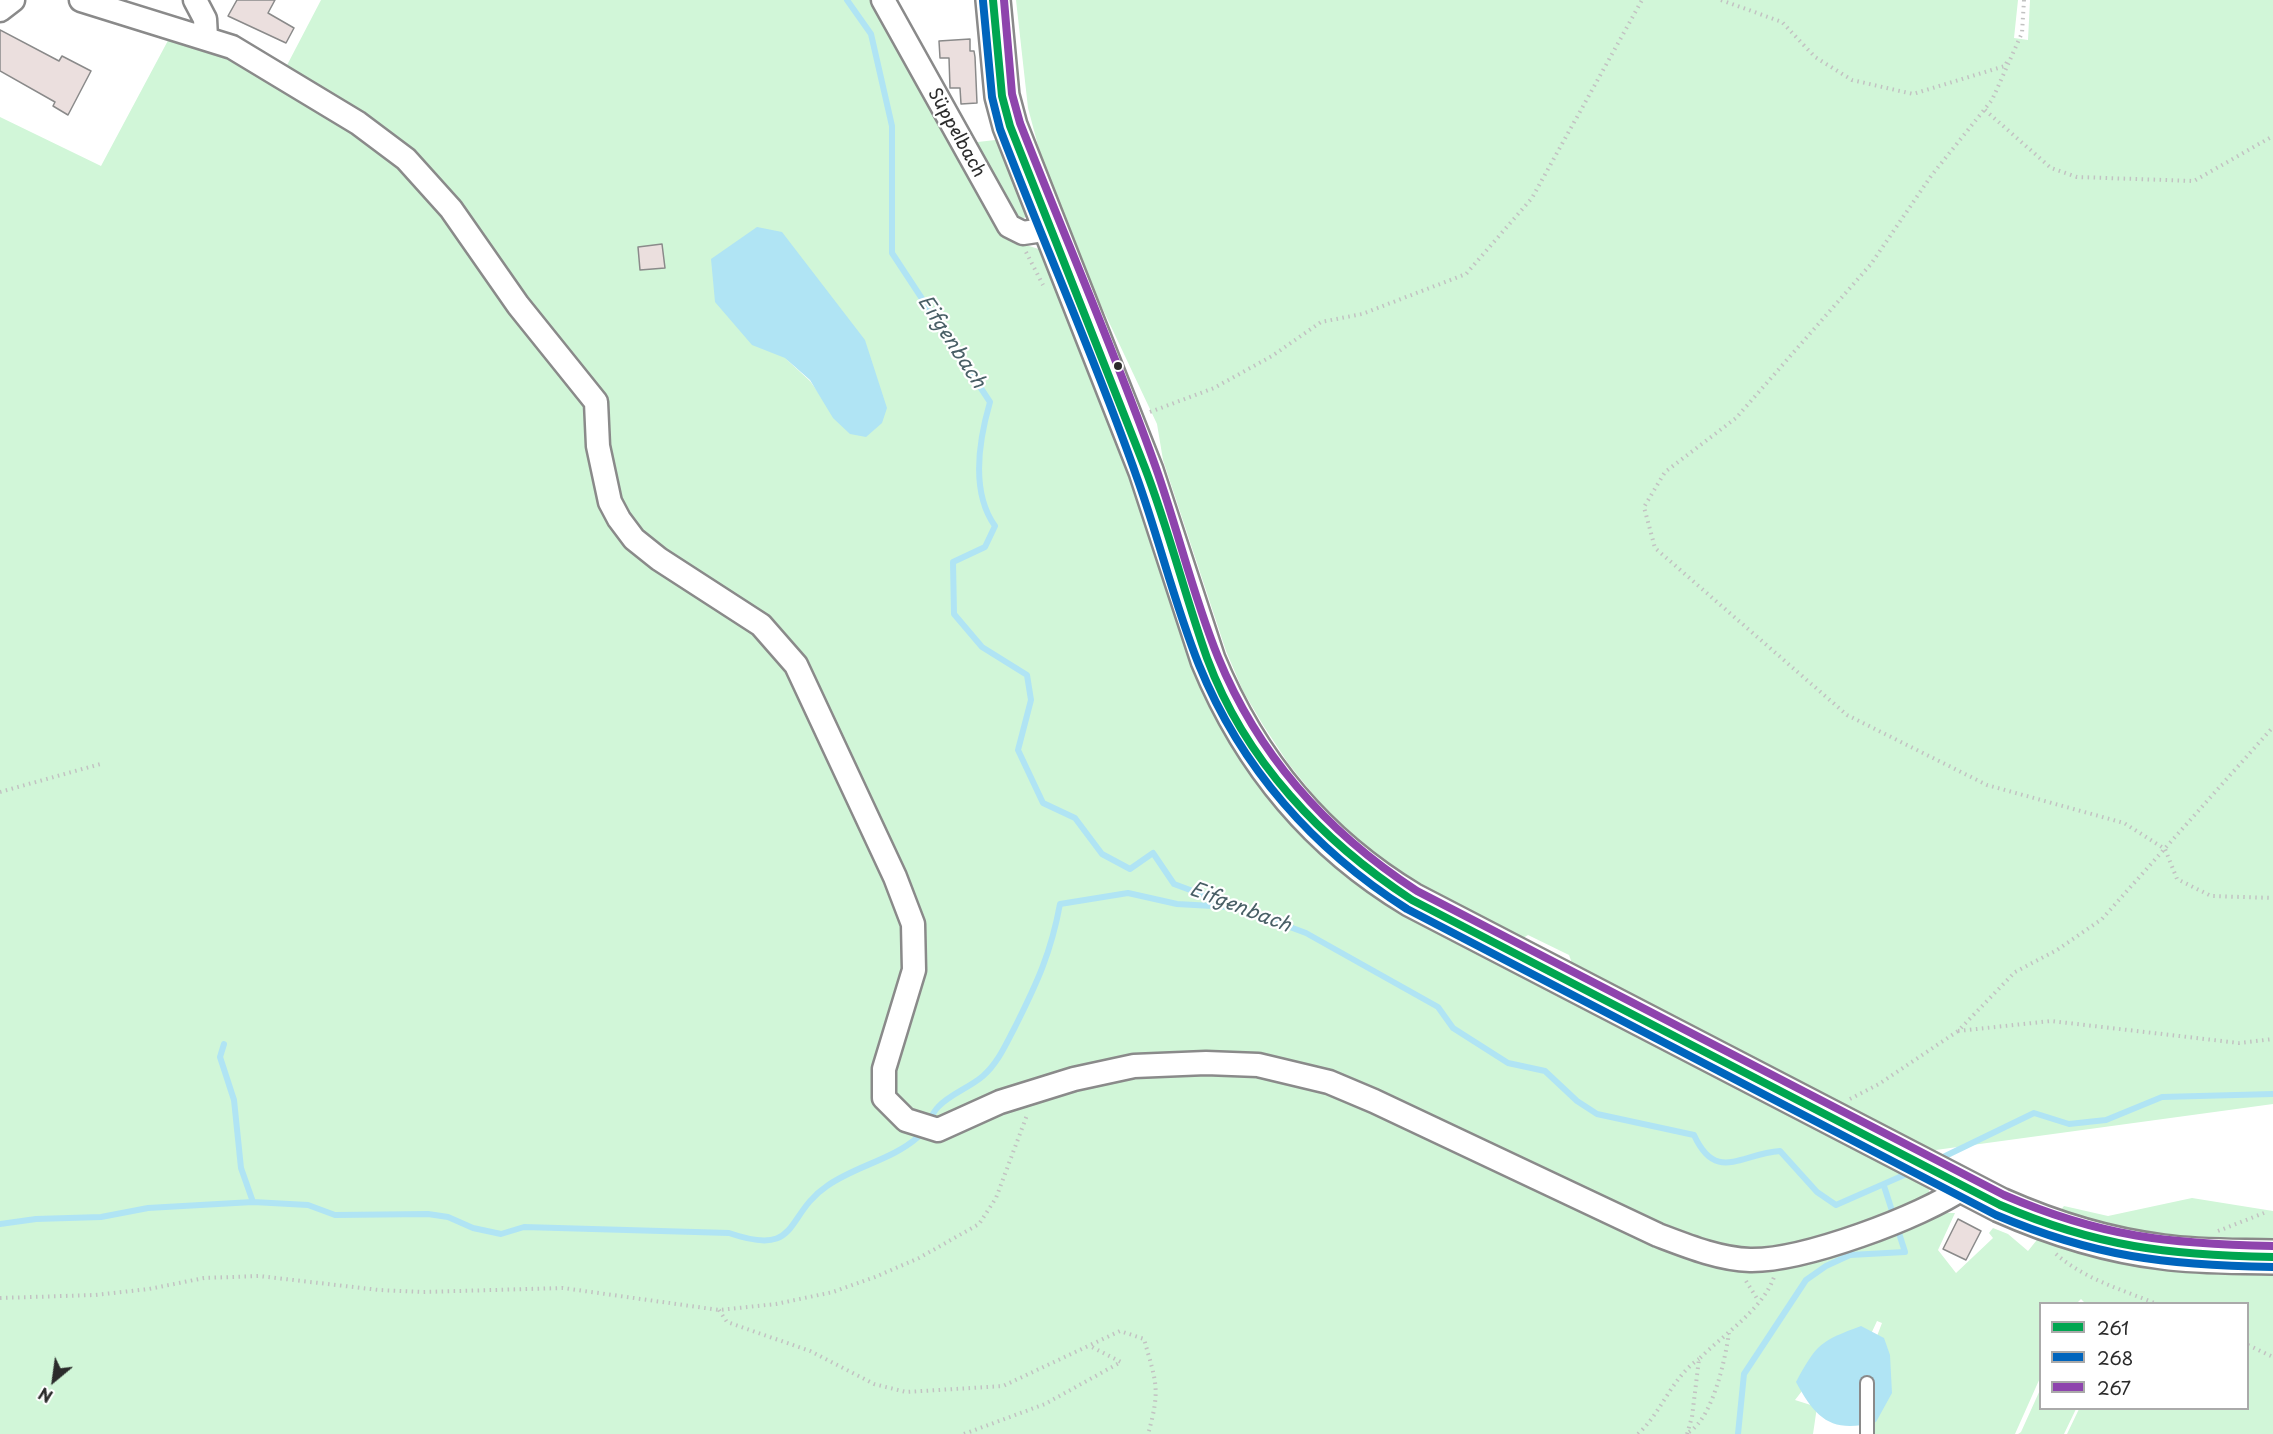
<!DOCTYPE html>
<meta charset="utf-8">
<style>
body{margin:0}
#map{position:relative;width:2273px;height:1434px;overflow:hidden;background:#fff;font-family:"Playpen Sans",sans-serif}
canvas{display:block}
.legend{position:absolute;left:2039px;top:1302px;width:210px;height:108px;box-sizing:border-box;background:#fff;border:2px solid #aaa;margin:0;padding:8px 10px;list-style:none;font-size:18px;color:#2b2b2b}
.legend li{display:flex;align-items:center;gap:12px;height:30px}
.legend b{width:30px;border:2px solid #aaa}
.north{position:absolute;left:24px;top:1350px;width:60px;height:60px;-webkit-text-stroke:4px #fff;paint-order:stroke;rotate:209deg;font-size:16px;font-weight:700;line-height:24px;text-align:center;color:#2b2b2b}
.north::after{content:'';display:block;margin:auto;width:21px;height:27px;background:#2b2b2b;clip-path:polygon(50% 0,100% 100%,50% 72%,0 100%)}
</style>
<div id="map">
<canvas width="2273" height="1434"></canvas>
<ul class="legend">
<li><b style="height:8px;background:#00a651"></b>261</li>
<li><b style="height:8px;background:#0065bd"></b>268</li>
<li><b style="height:8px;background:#8e44ad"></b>267</li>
</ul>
<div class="north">N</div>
</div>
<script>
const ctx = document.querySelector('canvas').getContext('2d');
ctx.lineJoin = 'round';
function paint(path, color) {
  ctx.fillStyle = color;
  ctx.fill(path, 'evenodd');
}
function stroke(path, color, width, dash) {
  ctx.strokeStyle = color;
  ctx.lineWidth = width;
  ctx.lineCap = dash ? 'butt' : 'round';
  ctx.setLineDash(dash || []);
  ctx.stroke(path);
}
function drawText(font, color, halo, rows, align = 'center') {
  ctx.font = font + ' "Playpen Sans",sans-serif';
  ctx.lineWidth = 4.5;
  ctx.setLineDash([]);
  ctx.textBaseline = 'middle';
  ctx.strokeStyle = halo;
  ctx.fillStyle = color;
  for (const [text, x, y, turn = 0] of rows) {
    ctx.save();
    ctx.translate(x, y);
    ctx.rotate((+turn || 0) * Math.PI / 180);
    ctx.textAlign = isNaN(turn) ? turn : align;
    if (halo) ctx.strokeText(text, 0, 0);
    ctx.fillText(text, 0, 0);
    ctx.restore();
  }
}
const green = new Path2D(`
 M321 0H874L1016 242 1042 250 1282 806 1928 1185 1933 1213H1955L1938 1250 1956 1273 1993 1238 1989 1233 1993 1228 2008 1234 2028 1251 2064 1206 2108 1216 2192 1198 2273 1211V1434H2067L2079 1409 2248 1408V1304H2086L2081 1299 2077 1303 2040 1304V1378L2015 1434H1872L1877 1336 1882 1323 1877 1321 1871 1334 1819 1369 1795 1400 1817 1407 1813 1434H0V117L101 166 172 33C278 69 367 140 456 206L285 69ZM785 358 875 430 823 399 810 381Z
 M1016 0H2018L2014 38 2028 40 2030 0H2273V1104L1921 1152 1424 894C1340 847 1271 777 1230 689 1196 616 1179 536 1153 460L1155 459 1159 461C1166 491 1178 521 1187 552 1217 649 1251 753 1331 821L1320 803 1288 763 1263 725 1243 691 1226 651 1163 460 1157 424 1090 282 1044 168 1028 108ZM1528 935 1569 955 1573 966 1581 972 1520 940Z
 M1004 139 1029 215 1022 219 1013 217 969 143Z
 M2040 1390V1408L2076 1409 2064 1434H2018L2021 1432Z`);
const water = new Path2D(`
 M757 227 782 232 865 340 887 408 882 423 866 437 850 434 833 418 810 380 785 358 752 345 715 302 711 259Z
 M1861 1326 1884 1338 1890 1355 1892 1393 1876 1422C1832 1434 1816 1419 1796 1382 1817 1343 1821 1341 1861 1326Z`);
const stream = new Path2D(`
 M847 0 871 34 892 126V253L990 402C979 440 970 491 995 526L985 547 953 562 954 614 982 647 1027 675 1031 700 1018 750 1043 803 1075 818 1102 854 1130 869 1153 853 1174 884 1306 933 1438 1007 1453 1028 1508 1063 1545 1071 1577 1101 1597 1114 1694 1135C1716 1183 1740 1154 1780 1151L1817 1192 1836 1205 1911 1172
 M224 1044 220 1057 234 1100 241 1168 253 1202
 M1937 1160 2034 1113 2069 1124 2106 1120 2162 1097 2273 1094
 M1884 1186 1894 1217
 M0 1224 36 1219 101 1217 148 1208 253 1202 308 1205 335 1215 428 1214 448 1217 473 1228 501 1234 524 1227 729 1233C801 1258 784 1215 827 1186 855 1166 892 1160 918 1137 927 1130 930 1115 938 1107 950 1094 969 1088 983 1076 998 1063 1006 1044 1015 1027 1037 983 1051 953 1060 904L1128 893 1177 904 1230 907
 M1738 1434 1744 1374 1806 1280 1826 1266 1850 1255 1905 1252 1897 1227`);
const building = new Path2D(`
 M237 0H275L268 13 294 28 286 43 228 16Z
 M0 30 59 61 62 56 91 71 68 115 53 106 55 102 0 71Z
 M970 39V51H974L975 57 977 103 961 104 960 88H950L949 58H940L939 41Z
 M662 244 665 268 640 270 638 247Z
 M1958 1219 1981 1231 1966 1260 1943 1249Z`);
const path = new Path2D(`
 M1721 0 1782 22 1815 57 1852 80 1913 94 2005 66 2007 62
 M2024 0 2022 33 1992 100 1931 176 1871 264 1736 418 1665 472 1644 507 1655 548 1847 715 1987 785 2124 823 2165 849 2177 879 2211 896 2273 898
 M1985 110 2051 168 2077 177 2194 181 2273 136
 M1026 252 1043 285
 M1150 412 1214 388 1272 356 1321 322 1362 314 1466 274 1532 198 1642 0
 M0 792 104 763
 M1958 1031 2051 1021 2239 1043 2273 1039
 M1850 1099 1879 1084 1958 1031 2015 972 2057 950 2102 919 2273 727
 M2218 1231 2264 1213
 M2056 1254C2084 1279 2123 1290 2157 1304
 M1746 1281 1758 1300
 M0 1298 95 1295 149 1289 204 1278 259 1276 379 1290 423 1292 563 1288 719 1310 776 1304 833 1292 875 1277 919 1258 979 1224 996 1198 1027 1115
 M719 1310 727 1322 810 1351 874 1384 906 1392 1003 1386 1120 1331 1144 1339C1156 1382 1161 1389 1148 1434
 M2248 1345 2273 1357
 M1689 1432C1713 1417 1725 1360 1729 1333
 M964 1434 1045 1404 1121 1362 1090 1346
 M1638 1434C1662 1412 1672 1377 1699 1359
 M1687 1434 1692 1417 1699 1359C1723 1335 1763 1309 1774 1277`);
const lane = new Path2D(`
 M1867 1434V1383`);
const street = new Path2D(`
 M81 0 232 47 358 123 406 159 451 209 518 305 596 402 598 446 610 502 619 519 634 539 659 559 761 625 796 665 895 877 913 924 914 970 884 1069V1098L906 1120 938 1130 1000 1102 1074 1079 1134 1066 1206 1063 1258 1065 1329 1082 1374 1101 1658 1235C1687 1246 1719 1259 1750 1260 1803 1261 1921 1217 1965 1187
 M195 0 205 19 206 38
 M883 0 1009 226 1023 233 1050 229
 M0 10 13 0`);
const secondary = new Path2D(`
 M993 0 1002 96 1010 126 1146 471 1208 660C1250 762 1317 843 1412 900L2000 1205C2052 1228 2105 1245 2163 1252 2199 1257 2236 1256 2273 1257`);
const bus1 = new Path2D(`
 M993 0 1002 96 1010 126C1055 240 1101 354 1145 468 1169 530 1185 596 1207 658 1245 761 1322 841 1412 900L2000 1205C2098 1247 2168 1255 2273 1257`);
const bus2 = new Path2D(`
 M983 1 992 97 1000 129C1044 245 1095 358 1136 475 1159 538 1174 603 1199 665 1241 768 1314 850 1407 909L1996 1215C2095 1257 2166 1265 2273 1267`);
const bus3 = new Path2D(`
 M1004 0 1012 94 1020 123C1065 238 1115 352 1156 468 1178 530 1193 596 1218 657 1259 757 1328 833 1417 891L2004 1195C2101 1237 2170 1244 2273 1246`);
const markers = [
 [1118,366,5,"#2b2b2b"]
];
const streetNames = [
 ["Süppelbach",956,133,61]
];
const waterNames = [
 ["Eifgenbach",951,342,57],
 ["Eifgenbach",1240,908,21]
];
paint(green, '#d1f6d8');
paint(water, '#b0e4f4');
stroke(stream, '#b0e4f4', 6);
paint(building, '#ebdfde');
stroke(building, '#8a8a8a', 1.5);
stroke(lane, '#8a8a8a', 16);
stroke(street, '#8a8a8a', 27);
stroke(secondary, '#8a8a8a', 38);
stroke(path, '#c2c2c2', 4, [1.5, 4.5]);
stroke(lane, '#fff', 12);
stroke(street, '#fff', 22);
stroke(secondary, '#fff', 33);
stroke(bus1, '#00a651', 8);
stroke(bus2, '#0065bd', 8);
stroke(bus3, '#8e44ad', 8);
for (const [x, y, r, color] of markers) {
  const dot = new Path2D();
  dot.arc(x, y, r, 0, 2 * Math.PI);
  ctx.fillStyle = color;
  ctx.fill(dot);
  stroke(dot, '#fff', 2);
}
drawText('18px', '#2b2b2b', '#fff', streetNames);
drawText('italic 20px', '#495f66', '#fff', waterNames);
</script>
